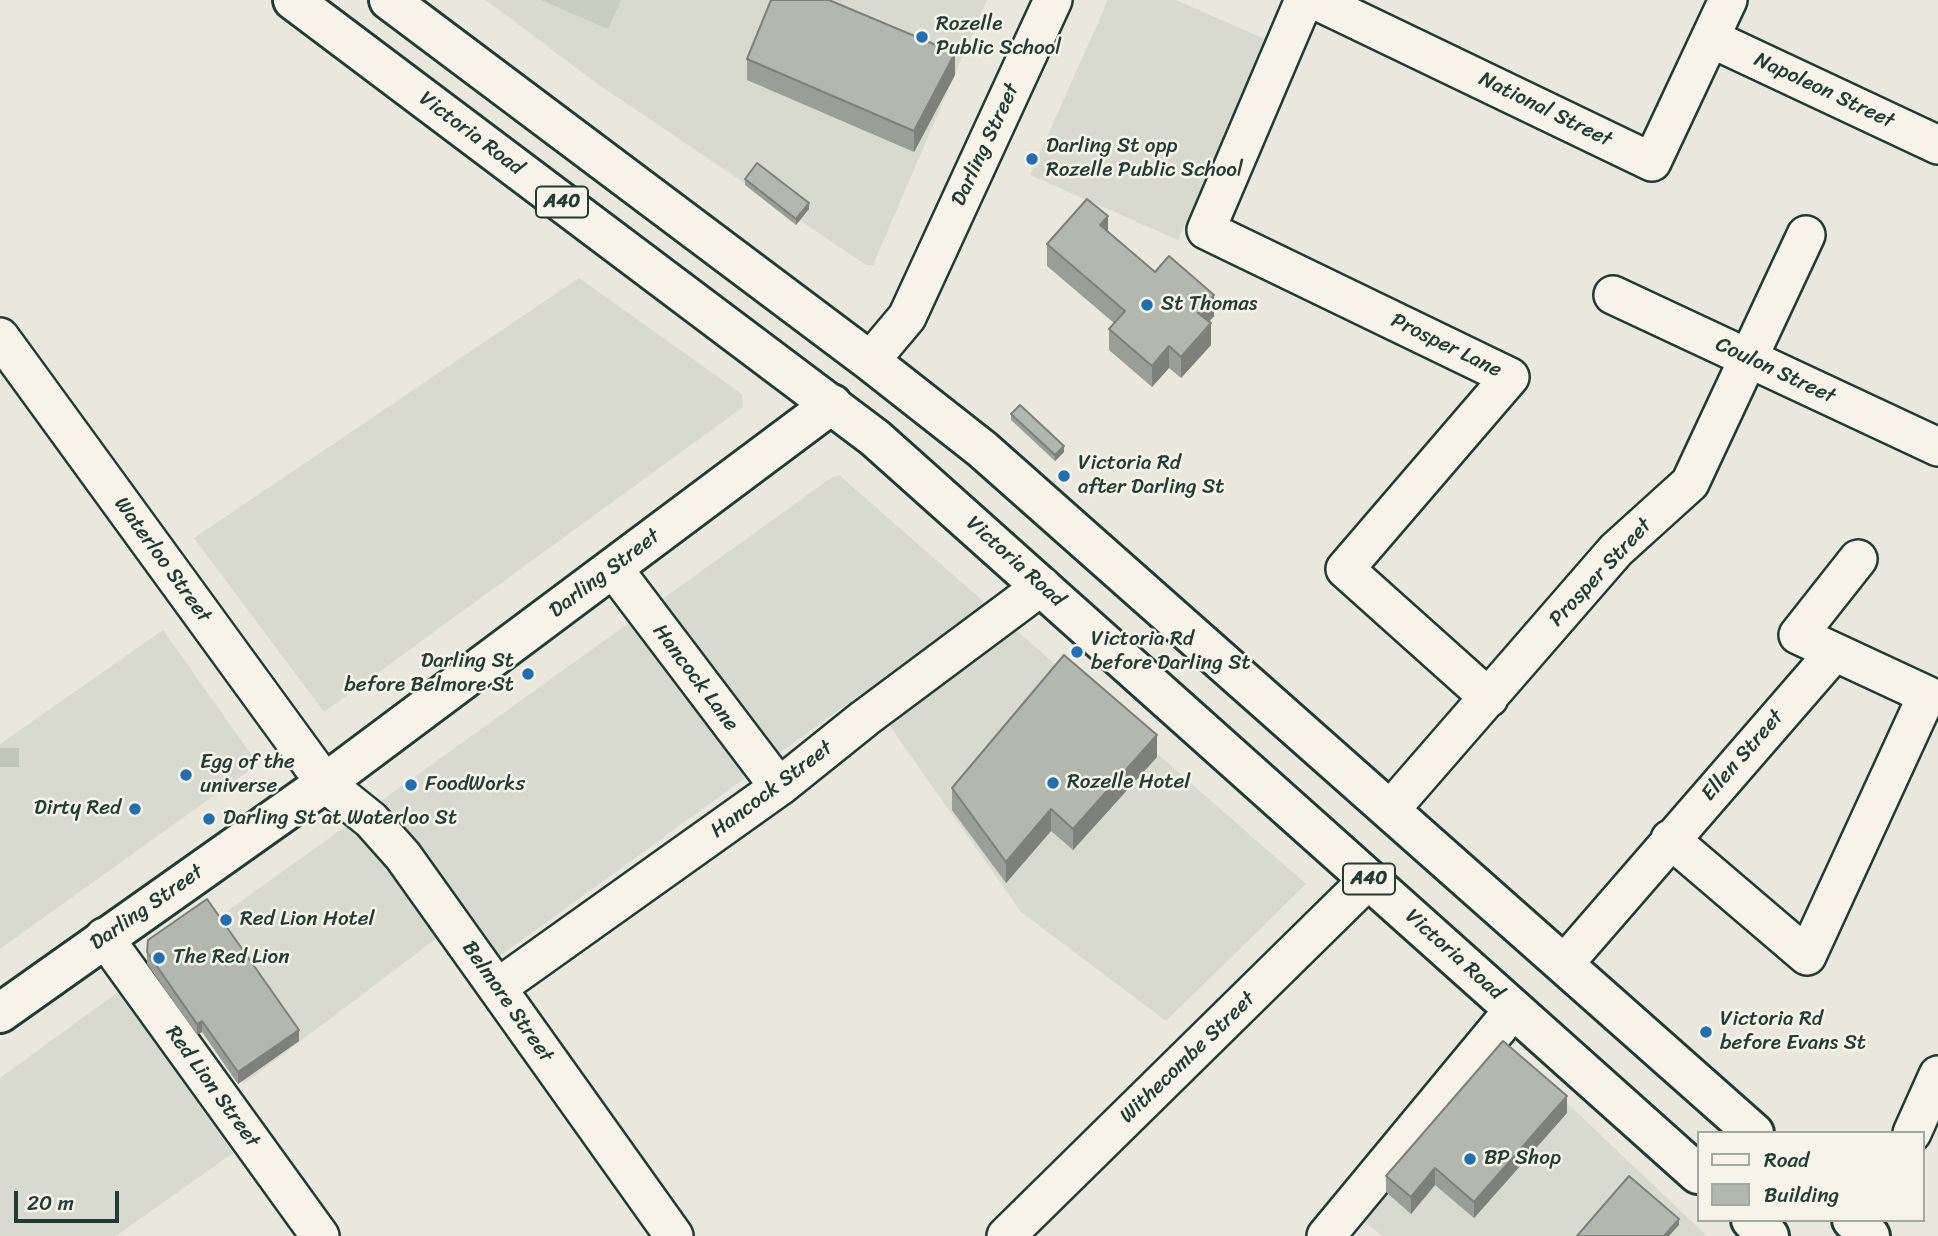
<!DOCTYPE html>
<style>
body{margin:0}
#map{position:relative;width:1938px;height:1236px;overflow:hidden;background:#eae8dd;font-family:Sriracha,sans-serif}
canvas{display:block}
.legend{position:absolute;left:1697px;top:1131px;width:228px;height:91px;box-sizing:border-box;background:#f7f3e8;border:2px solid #a1aaa0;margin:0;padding:9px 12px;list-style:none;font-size:21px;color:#1f3d34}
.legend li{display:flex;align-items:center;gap:14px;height:35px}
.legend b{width:35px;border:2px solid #a1aaa0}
.scale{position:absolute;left:14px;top:1191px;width:105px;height:32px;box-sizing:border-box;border:4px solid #1f3d34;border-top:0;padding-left:9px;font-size:21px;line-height:24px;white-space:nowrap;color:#1f3d34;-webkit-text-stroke:5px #f7f3e8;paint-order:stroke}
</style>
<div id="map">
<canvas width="1938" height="1236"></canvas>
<ul class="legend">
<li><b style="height:9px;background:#f7f3e8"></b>Road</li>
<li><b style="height:19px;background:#b2b8ae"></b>Building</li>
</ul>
<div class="scale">20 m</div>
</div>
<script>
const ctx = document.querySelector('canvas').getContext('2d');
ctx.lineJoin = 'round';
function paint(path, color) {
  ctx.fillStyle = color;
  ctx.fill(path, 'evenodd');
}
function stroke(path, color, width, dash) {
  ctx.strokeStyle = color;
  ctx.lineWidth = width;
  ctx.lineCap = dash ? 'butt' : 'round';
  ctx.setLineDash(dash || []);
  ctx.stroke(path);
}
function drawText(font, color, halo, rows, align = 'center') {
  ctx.font = font + ' Sriracha,sans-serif';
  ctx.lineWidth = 5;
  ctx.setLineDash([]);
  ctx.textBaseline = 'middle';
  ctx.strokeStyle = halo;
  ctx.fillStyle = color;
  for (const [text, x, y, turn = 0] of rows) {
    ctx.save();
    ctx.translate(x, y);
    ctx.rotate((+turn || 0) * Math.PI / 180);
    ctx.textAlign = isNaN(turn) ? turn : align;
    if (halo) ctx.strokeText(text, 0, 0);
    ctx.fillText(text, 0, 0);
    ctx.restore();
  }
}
const built = new Path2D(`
 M486 0H987L873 265H866L596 83Z
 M1108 0H1176L1267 40 1178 240 1030 175Z
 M579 278 742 394 743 407 324 712 194 538Z
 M839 475 1306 884 1166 1021 1021 912 865 691 500 956 470 913 244 1084 155 963 831 478Z
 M163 630 258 764 0 949V744Z
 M118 992 233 1153 116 1236H0V1078Z
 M1508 1047 1707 1236H1383L1363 1221Z`);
const green = new Path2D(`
 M541 0H621L608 29Z`);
const highwayTunnel = new Path2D(`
 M0 748V767`);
const minor = new Path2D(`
 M1304 0 1206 230 1510 377 1345 569 1489 698
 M1315 0 1652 162 1728 0
 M1710 38 1938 145
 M1613 295 1938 447
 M0 337 325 783 371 820 403 856 674 1236
 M870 361 907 317 1053 0
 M613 568 779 787
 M1390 810 1616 550 1690 483 1806 235
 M1670 839 1807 956 1927 695 1798 635 1858 559
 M104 937 320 1236
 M1564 964 1833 654
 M497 988 779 787 865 718 1042 586
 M1912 1133 1938 1075
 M1006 1236 1369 879
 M1326 1236 1514 1009`);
const major = new Path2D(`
 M0 1013 325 783 832 404`);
const highway = new Path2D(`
 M293 0 875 438 1698 1174
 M389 0 870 361 982 449 1754 1133
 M1751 1220 1769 1236
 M1852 1220 1870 1236`);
const wall = new Path2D(`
 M747 59 955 75 914 152 747 80Z
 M745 179 809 209 796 225 745 185Z
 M1108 231 1155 272 1214 316 1209 322 1211 345 1181 378 1169 368 1152 387 1109 350V329L1114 323 1047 266V244Z
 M1011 414 1064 452 1055 461 1011 420Z
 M1157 757 1073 850 1051 831 1006 883 952 810V788Z
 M147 952 299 1041 238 1084 202 1032 197 1035 147 964Z
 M1567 1113 1474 1218 1435 1185 1411 1214 1386 1192V1176Z`);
const shadedWall = new Path2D(`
 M955 53V75L914 152V131Z
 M809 203V209L796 225V219Z
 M1108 216V238L1100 225Z
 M1214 295V316L1198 334V313Z
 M1211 323V345L1181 378V357Z
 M1169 346V368L1152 387V366Z
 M1064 446V452L1055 461V455Z
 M1157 735V757L1073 850V829Z
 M1051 809V831L1006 883V862Z
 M202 1021V1032L197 1035V1024Z
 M299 1030V1041L238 1084V1072Z
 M1567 1096V1113L1474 1218V1202Z
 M1435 1168V1185L1411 1214V1197Z
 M1679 1219V1225L1669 1236H1664Z`);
const building = new Path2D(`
 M771 0H829L955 53 914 131 747 59Z
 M757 163 809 203 796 219 745 179Z
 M1087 199 1108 216 1100 225 1155 272 1169 256 1214 295 1198 313 1211 323 1181 357 1169 346 1152 366 1109 329 1125 311 1047 244Z
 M1020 405 1064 446 1055 455 1011 414Z
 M1064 655 1157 735 1073 829 1051 809 1006 862 952 788Z
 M207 899 299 1030 238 1072 202 1021 197 1024 147 952 148 940Z
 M1503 1041 1567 1096 1474 1202 1435 1168 1411 1197 1386 1176Z
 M1629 1176 1679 1219 1664 1236H1577Z`);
const markers = [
 [922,37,7,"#1f6fb2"],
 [1032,159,7,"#1f6fb2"],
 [1147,305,7,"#1f6fb2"],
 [1064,476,7,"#1f6fb2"],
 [1077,652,7,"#1f6fb2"],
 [528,674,7,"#1f6fb2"],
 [186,775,7,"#1f6fb2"],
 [1053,783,7,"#1f6fb2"],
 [411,785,7,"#1f6fb2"],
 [135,809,7,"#1f6fb2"],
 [209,819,7,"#1f6fb2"],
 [226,920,7,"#1f6fb2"],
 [159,958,7,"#1f6fb2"],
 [1706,1032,7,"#1f6fb2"],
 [1470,1159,7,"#1f6fb2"]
];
const shields = [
 [562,202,52],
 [1369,879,52]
];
const shieldNames = [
 ["A40",562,202],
 ["A40",1369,879]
];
const poiNames = [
 ["Rozelle",936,25],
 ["Public School",936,49],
 ["Darling St opp",1046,147],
 ["Rozelle Public School",1046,171],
 ["St Thomas",1161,305],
 ["Victoria Rd",1078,464],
 ["after Darling St",1078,488],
 ["Victoria Rd",1091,640],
 ["before Darling St",1091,664],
 ["Darling St",514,662,"right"],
 ["before Belmore St",514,686,"right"],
 ["Egg of the",200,763],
 ["universe",200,787],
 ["Rozelle Hotel",1067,783],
 ["FoodWorks",425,785],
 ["Dirty Red",121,809,"right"],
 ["Darling St at Waterloo St",223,819],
 ["Red Lion Hotel",240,920],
 ["The Red Lion",173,958],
 ["Victoria Rd",1720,1020],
 ["before Evans St",1720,1044],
 ["BP Shop",1484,1159]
];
const streetNames = [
 ["Napoleon Street",1824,91,25],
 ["National Street",1545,110,26],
 ["Victoria Road",471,134,37],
 ["Darling Street",986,145,-65],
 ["Prosper Lane",1446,346,26],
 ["Coulon Street",1775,371,25],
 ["Waterloo Street",162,560,54],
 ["Victoria Road",1015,562,42],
 ["Prosper Street",1601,573,-47],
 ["Darling Street",605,574,-37],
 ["Hancock Lane",695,678,53],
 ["Ellen Street",1743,756,-49],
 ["Hancock Street",772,790,-37],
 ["Darling Street",147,908,-35],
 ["Victoria Road",1454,955,42],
 ["Belmore Street",507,1002,55],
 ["Withecombe Street",1188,1058,-44],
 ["Red Lion Street",212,1087,54]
];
paint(built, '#d9dacf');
paint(green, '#c8ccc1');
stroke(highwayTunnel, '#c1c6bb', 38, [38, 19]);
stroke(minor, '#1f3d34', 42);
stroke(major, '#1f3d34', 44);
stroke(highway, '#1f3d34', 44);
stroke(minor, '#f7f3e8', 37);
stroke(major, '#f7f3e8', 38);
stroke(highway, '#f7f3e8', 38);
paint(wall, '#999e96');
paint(shadedWall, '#7d817a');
paint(building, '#b2b8ae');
stroke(building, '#7d817a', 2);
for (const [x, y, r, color] of markers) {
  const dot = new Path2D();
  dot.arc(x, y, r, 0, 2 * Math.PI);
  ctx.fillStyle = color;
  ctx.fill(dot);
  stroke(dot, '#f7f3e8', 2.5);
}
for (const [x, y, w] of shields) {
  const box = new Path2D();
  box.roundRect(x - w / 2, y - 15.5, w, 31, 5);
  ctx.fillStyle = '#f7f3e8';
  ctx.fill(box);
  stroke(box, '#1f3d34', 2);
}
drawText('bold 19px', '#1f3d34', null, shieldNames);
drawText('21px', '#1f3d34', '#f7f3e8', poiNames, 'left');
drawText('21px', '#1f3d34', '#f7f3e8', streetNames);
</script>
